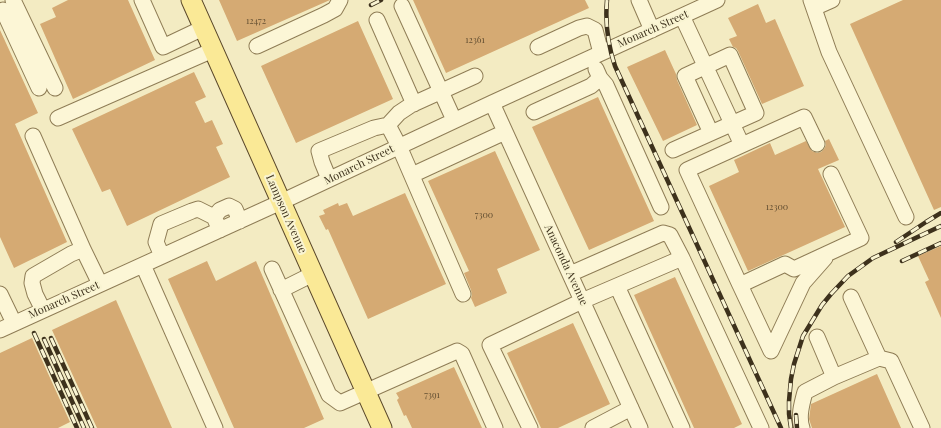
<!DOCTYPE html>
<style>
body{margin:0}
canvas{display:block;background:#f3ebc2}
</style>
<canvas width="941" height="428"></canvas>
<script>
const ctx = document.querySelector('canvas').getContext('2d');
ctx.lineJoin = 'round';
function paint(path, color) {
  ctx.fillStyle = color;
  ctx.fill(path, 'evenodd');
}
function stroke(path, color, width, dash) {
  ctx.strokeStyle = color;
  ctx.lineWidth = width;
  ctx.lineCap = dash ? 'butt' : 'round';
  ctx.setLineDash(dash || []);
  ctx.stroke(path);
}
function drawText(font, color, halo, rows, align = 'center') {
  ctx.font = font + ' "Playfair Display",serif';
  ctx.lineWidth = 4;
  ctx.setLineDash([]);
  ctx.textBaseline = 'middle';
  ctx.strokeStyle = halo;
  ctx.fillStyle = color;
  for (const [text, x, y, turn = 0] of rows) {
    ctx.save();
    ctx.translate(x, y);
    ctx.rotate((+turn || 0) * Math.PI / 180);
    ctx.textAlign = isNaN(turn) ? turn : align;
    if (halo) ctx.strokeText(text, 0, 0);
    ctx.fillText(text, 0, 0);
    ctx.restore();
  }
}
const building = new Path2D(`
 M68 0H128L155 60 73 99 40 24 56 17 52 8Z
 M219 0H330L237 41Z
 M413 0H585L589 8 446 73Z
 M903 0H941V207L934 210 850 24Z
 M758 4 766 23 775 19 804 86 762 104 738 51 736 48 733 47 729 39 737 36 728 18Z
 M358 21 393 99 296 143 261 66Z
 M0 30 38 113 15 124 67 242 14 268 0 237Z
 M665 50 676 74 677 80 697 125 663 141 627 67Z
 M194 72 206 97 195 102 205 123 212 120 223 144 216 147 230 177 127 226 110 189 102 192 72 129Z
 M598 97 654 221 589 250 532 127Z
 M829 139 839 160 818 169 845 227 748 271 709 186 739 172 734 160 770 143 775 155 806 141 812 151 817 153 821 152 824 149 826 145 825 141Z
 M495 151 540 250 497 269 507 293 475 307 471 298 472 295 471 290 464 273 469 271 428 181Z
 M405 193 446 284 368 319 328 229 326 230 319 216 325 214 323 210 338 203 339 206 347 203 353 216Z
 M941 246V318L925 282 929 280 918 256Z
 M207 261 216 281 256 261 324 419 304 428H234L168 279Z
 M675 277 742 424 734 428H694L634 295Z
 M116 300 172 428H97L52 330Z
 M573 323 610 404 558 428H541L507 353Z
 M32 338 70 422 58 428H0V353Z
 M454 367 482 428H412L406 415 404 416 397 400 399 398 396 393Z
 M877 374 901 428H812L809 419 811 404Z`);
const minor = new Path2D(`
 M13 0 55 88
 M142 0 163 47 203 28
 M639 0 652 30
 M811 0 829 52 906 217
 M402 6 454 120
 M814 8 832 0
 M3 10 39 88
 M682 16 742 145 687 170 740 285 785 264 794 269 861 238 831 174
 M377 20 414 104
 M257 46 324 15 335 9 340 0
 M538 47 579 28 587 26 595 30 601 53
 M730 55 756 113 711 133 685 76Z
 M600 78 606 85 661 207
 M492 103 640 428
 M534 112 591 86 600 78 596 69
 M58 118 213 50
 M388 125 399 113 411 105 475 76
 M33 136 83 249
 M742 145 804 117 817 144
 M673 150 711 133
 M412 175 505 132
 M329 179 322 162 319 151 374 128 388 125 399 146 463 294
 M214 217 220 210 229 206 235 209 240 221
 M162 256 156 242 161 224 192 211 198 209 214 217 220 230
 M143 265 215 428
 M272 269 329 395 340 403 457 351 462 354 495 428
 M570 274 663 233 670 235 682 258
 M740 285 771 351 803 283 825 258
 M617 286 682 428
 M281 290 313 274
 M0 294 14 323
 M851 297 879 358
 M43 310 35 294 32 283 33 276 71 254 83 249 100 284
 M0 330 281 202 492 103 717 0
 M817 337 834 377
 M530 428 490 345 582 301 682 258 761 428
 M593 428 631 408
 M802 428C798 417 802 403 805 392L834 377 879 358 891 361 922 428`);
const major = new Path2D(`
 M191 0 382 428`);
const rail = new Path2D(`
 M607 0C605 22 608 45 615 66L781 428
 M371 5 381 0
 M896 242 926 222 941 213
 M902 261 941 243
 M34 333 77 428
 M51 338 92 428
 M44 339 84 428
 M796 415 797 428
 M791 428 789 414V401L791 379 794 364 803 336 822 305 831 294 848 276 873 258 941 226`);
const numberNames = [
 ["12472",256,21],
 ["12361",475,40],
 ["12300",777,207],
 ["7300",484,215],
 ["7391",432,395]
];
const streetNames = [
 ["Monarch Street",653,29,-24],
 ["Monarch Street",359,165,-26],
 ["Lampson Avenue",286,214,66],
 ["Anaconda Avenue",566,265,65],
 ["Monarch Street",64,300,-24]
];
paint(building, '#d5aa73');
stroke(minor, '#8f7d56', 17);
stroke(major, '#5c492b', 21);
stroke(minor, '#fcf6d6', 15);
stroke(major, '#fae996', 19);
stroke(rail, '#3d311c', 4.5);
stroke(rail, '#f9f4d2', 3, [9]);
drawText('9px', '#634f32', null, numberNames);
drawText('11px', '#3d311c', '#f9f4d2', streetNames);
</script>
